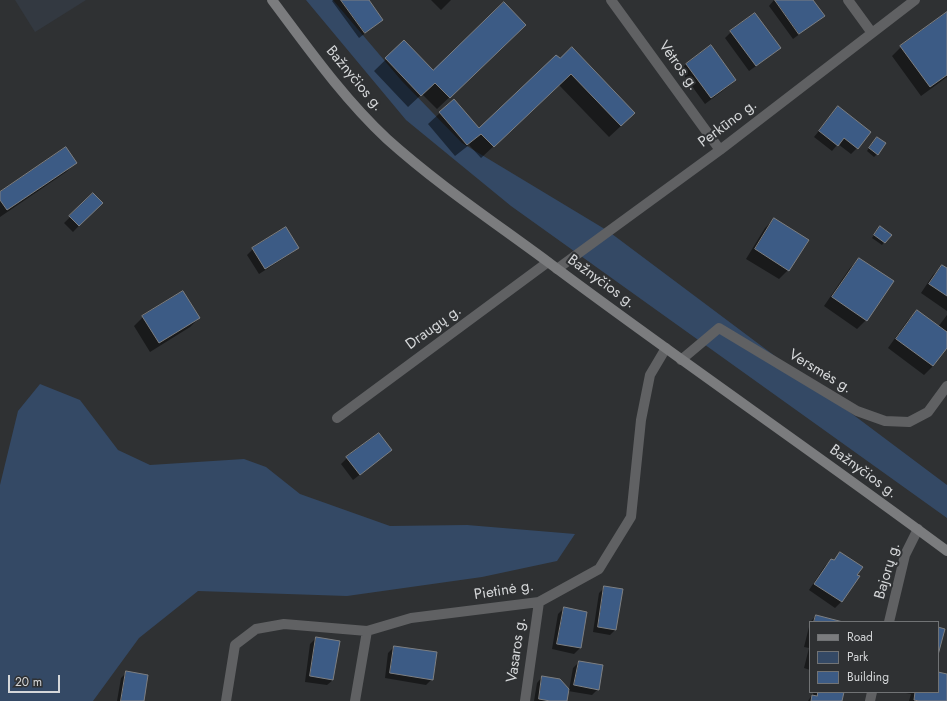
<!DOCTYPE html>
<html>
<head>
<meta charset="utf-8">
<style>
  body { margin:0 }
  #map { position:relative; width:947px; height:701px; overflow:hidden; background:#2f3133; font-family:Jost,sans-serif }
  canvas { display:block }
  .legend { position:absolute; left:809px; top:621px; width:130px; height:72px; box-sizing:border-box; background:#2f3133; border:1px solid #717375; margin:0; padding:5px 7px; list-style:none; font-size:12px; color:#d5d7d9 }
  .legend li { display:flex; align-items:center; gap:8px; height:20px }
  .legend b { width:20px; border:1px solid #717375 }
  .scale { position:absolute; left:8px; top:675px; width:52px; height:18px; box-sizing:border-box; border:2px solid #d5d7d9; border-top:0; padding-left:5px; font-size:12px; line-height:14px; white-space:nowrap; color:#d5d7d9; -webkit-text-stroke:3px #2f3133; paint-order:stroke }
</style>
</head>
<body>
<div id="map">
<canvas width="947" height="701"></canvas>
<ul class="legend">
<li><b style="height:5px;background:#7b7c7e"></b>Road</li>
<li><b style="height:11px;background:#344965"></b>Park</li>
<li><b style="height:11px;background:#3c5b85"></b>Building</li>
</ul>
<div class="scale">20 m</div>
</div>
<script>
const context = document.querySelector('canvas').getContext('2d');
context.lineJoin = 'round';
function fill(path, color) {
  context.fillStyle = color;
  context.fill(path, 'evenodd');
}
function stroke(path, color, width, dash) {
  context.strokeStyle = color;
  context.lineWidth = width;
  context.lineCap = dash ? 'butt' : 'round';
  context.setLineDash(dash || []);
  context.stroke(path);
}
function label(font, color, halo, rows, align = 'center') {
  context.font = font + ' Jost,sans-serif';
  context.lineWidth = 4;
  context.setLineDash([]);
  context.textBaseline = 'middle';
  context.strokeStyle = halo;
  context.fillStyle = color;
  for (const [text, x, y, turn = 0] of rows) {
    context.save();
    context.translate(x, y);
    context.rotate((+turn || 0) * Math.PI / 180);
    context.textAlign = isNaN(turn) ? turn : align;
    if (halo) context.strokeText(text, 0, 0);
    context.fillText(text, 0, 0);
    context.restore();
  }
}
const built = new Path2D(`
  M 15,0 L 86,0 L 35,32 Z`);
const green = new Path2D(`
  M 306,0 L 333,0 L 401,80 L 462,143 L 608,231 L 947,485 L 947,518 L 511,206 L 406,120 Z
  M 40,384 L 80,400 L 118,450 L 150,465 L 244,459 L 266,467 L 300,494 L 390,526 L 467,525 L 575,534 L 557,561 L 482,577 L 347,596 L 198,591 L 139,638 L 93,701 L 0,701 L 0,485 L 18,411 Z`);
const shadow = new Path2D(`
  M 333,0 L 367,0 L 382,20 L 359,38 L 332,1 Z
  M 431,0 L 451,0 L 441,10 Z
  M 774,0 L 812,0 L 823,16 L 817,21 L 793,39 L 769,6 Z
  M 947,14 L 947,77 L 921,96 L 892,56 L 901,47 Z
  M 731,32 L 779,48 L 773,54 L 749,71 L 725,38 Z
  M 513,37 L 437,109 L 422,94 L 408,107 L 374,71 L 404,42 L 433,72 Z
  M 711,47 L 735,80 L 729,86 L 705,104 L 680,70 L 686,64 Z
  M 556,56 L 622,125 L 609,137 L 559,85 L 481,158 L 469,145 L 455,156 L 428,124 L 440,113 L 479,130 Z
  M 838,108 L 857,148 L 851,154 L 838,144 L 832,151 L 814,137 Z
  M 874,141 L 877,154 L 874,157 L 867,151 Z
  M 75,163 L 66,172 L 0,217 L 0,193 Z
  M 93,195 L 101,203 L 73,232 L 64,223 Z
  M 774,219 L 788,270 L 779,279 L 746,259 L 765,228 Z
  M 878,230 L 890,235 L 882,245 L 872,238 Z
  M 298,248 L 292,253 L 259,274 L 247,255 L 253,249 Z
  M 859,259 L 866,320 L 857,329 L 824,306 L 850,268 Z
  M 942,266 L 947,269 L 947,311 L 921,293 L 933,275 Z
  M 917,312 L 938,327 L 947,315 L 947,346 L 933,366 L 924,375 L 888,348 L 908,320 Z
  M 143,317 L 199,318 L 190,327 L 150,352 L 134,326 Z
  M 391,450 L 353,480 L 341,464 L 347,458 Z
  M 840,553 L 858,577 L 841,602 L 835,608 L 809,590 L 825,566 L 831,560 L 833,561 Z
  M 605,587 L 616,629 L 610,635 L 593,632 L 599,593 Z
  M 564,608 L 580,648 L 574,654 L 552,649 L 558,614 Z
  M 816,616 L 839,622 L 810,622 Z
  M 810,623 L 810,670 L 804,668 L 809,648 L 804,647 Z
  M 316,638 L 333,680 L 327,685 L 305,682 L 310,644 Z
  M 394,647 L 432,679 L 426,685 L 385,678 L 388,653 Z
  M 579,662 L 598,689 L 592,695 L 568,691 L 566,701 L 534,701 L 537,683 L 542,677 L 560,680 L 569,690 L 573,668 Z
  M 127,672 L 143,701 L 117,701 L 121,678 Z
  M 938,673 L 947,675 L 947,701 L 909,701 L 911,694 L 901,692 L 938,692 Z
  M 814,692 L 843,692 L 841,701 L 808,701 Z`);
const building = new Path2D(`
  M 341,0 L 369,0 L 383,20 L 365,33 Z
  M 775,0 L 813,0 L 825,16 L 799,34 Z
  M 504,2 L 526,25 L 450,98 L 435,83 L 421,96 L 385,58 L 404,40 L 433,70 Z
  M 947,12 L 947,75 L 930,87 L 900,46 Z
  M 755,13 L 781,48 L 756,66 L 730,31 Z
  M 711,45 L 736,80 L 711,98 L 686,64 Z
  M 572,47 L 635,113 L 621,126 L 571,74 L 494,147 L 481,134 L 467,145 L 439,112 L 454,99 L 479,128 L 556,55 L 560,58 Z
  M 838,106 L 871,132 L 858,149 L 844,138 L 838,146 L 819,131 Z
  M 877,137 L 886,143 L 878,155 L 869,148 Z
  M 66,147 L 77,163 L 7,210 L 0,200 L 0,192 Z
  M 93,193 L 103,203 L 79,226 L 69,216 Z
  M 774,218 L 809,240 L 789,271 L 755,249 Z
  M 880,226 L 892,235 L 885,243 L 874,235 Z
  M 286,227 L 299,248 L 265,269 L 252,248 Z
  M 859,258 L 894,281 L 867,321 L 832,297 Z
  M 942,265 L 947,268 L 947,296 L 929,284 Z
  M 183,291 L 200,318 L 159,343 L 142,316 Z
  M 917,310 L 947,332 L 947,348 L 933,366 L 896,339 Z
  M 379,433 L 392,450 L 360,475 L 346,457 Z
  M 840,552 L 863,567 L 857,575 L 860,576 L 842,602 L 814,584 L 831,559 L 834,560 Z
  M 604,586 L 623,589 L 616,630 L 598,627 Z
  M 564,607 L 587,612 L 581,648 L 557,644 Z
  M 816,615 L 843,622 L 814,622 Z
  M 938,627 L 945,629 L 938,655 Z
  M 316,637 L 340,641 L 333,680 L 310,676 Z
  M 394,646 L 437,652 L 433,680 L 390,673 Z
  M 579,661 L 603,665 L 599,690 L 574,685 Z
  M 126,671 L 148,675 L 144,701 L 121,701 Z
  M 938,672 L 947,674 L 947,701 L 919,701 L 914,700 L 915,692 L 938,692 Z
  M 542,676 L 560,679 L 569,689 L 567,701 L 550,701 L 539,699 Z
  M 818,692 L 844,692 L 842,701 L 811,701 L 812,695 L 817,696 Z`);
const street = new Path2D(`
  M 611,0 L 720,150
  M 848,0 L 872,33
  M 557,269 L 720,150 L 915,0
  M 681,360 L 719,328 L 857,411 L 885,421 L 909,422 L 928,412 L 947,386
  M 337,418 L 548,262
  M 889,622 L 905,555 L 918,529
  M 226,701 L 235,645 L 256,629 L 284,624 L 367,631 L 411,618 L 539,602 L 599,569 L 631,517 L 641,420 L 650,375 L 666,348
  M 355,701 L 367,631
  M 525,701 L 539,602
  M 870,701 L 872,692`);
const secondary = new Path2D(`
  M 272,0 C 308,48 343,98 387,139 C 437,184 494,222 548,262 C 679,360 815,453 947,551`);
const streetNames = [
  ["Vėtros g.",678,66,54],
  ["Bažnyčios g.",354,79,50],
  ["Perkūno g.",728,124,-37],
  ["Bažnyčios g.",601,282,36],
  ["Draugų g.",434,328,-36],
  ["Versmės g.",820,372,31],
  ["Bažnyčios g.",863,472,36],
  ["Bajorų g.",888,571,-74],
  ["Pietinė g.",504,591,-9],
  ["Vasaros g.",517,650,-82]
];
fill(built, '#333941');
fill(green, '#344965');
fill(shadow, '#0007');
fill(building, '#3c5b85');
stroke(building, '#7d7f82', 1);
stroke(street, '#606163', 10);
stroke(secondary, '#7b7c7e', 10);
label('15px', '#d5d7d9', '#2f3133', streetNames);
</script>
</body>
</html>
